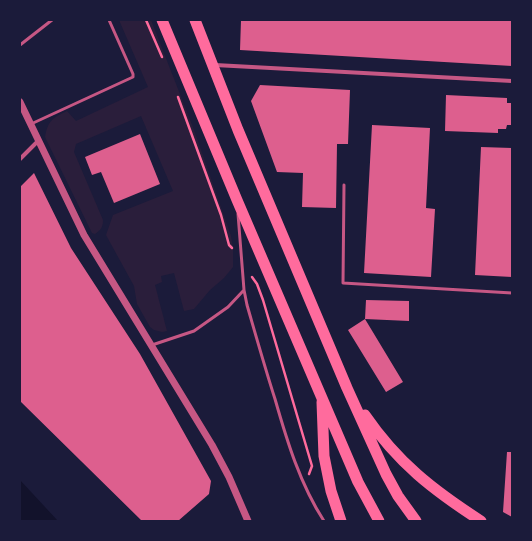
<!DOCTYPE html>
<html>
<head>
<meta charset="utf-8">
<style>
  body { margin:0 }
  #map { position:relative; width:532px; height:541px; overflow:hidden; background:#1b1b3a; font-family:Arial,sans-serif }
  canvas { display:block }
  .frame { position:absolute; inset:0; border:21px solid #1b1b3a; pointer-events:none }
</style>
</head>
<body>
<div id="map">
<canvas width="532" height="541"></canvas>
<div class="frame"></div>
</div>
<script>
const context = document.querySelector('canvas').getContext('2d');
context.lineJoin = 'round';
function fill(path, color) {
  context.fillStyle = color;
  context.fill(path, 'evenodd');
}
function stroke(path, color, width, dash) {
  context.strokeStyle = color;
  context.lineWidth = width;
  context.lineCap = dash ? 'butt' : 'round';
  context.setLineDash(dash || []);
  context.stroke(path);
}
const green = new Path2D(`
  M 119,20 L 151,20 L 194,130 L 231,236 L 233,248 L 233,267 L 224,278 L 210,290 L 194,309 L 184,311 L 174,273 L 161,276 L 162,282 L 155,285 L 167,331 L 162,332 L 154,330 L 150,327 L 137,304 L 134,286 L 106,235 L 113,215 L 173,191 L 141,116 L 76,144 L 74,152 L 103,220 C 103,227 101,230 95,234 L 92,233 L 45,137 C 48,121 52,118 67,111 L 76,121 L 148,87 Z`);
const water = new Path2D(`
  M 20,480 L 58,521 L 20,521 Z`);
const building = new Path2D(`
  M 241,20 L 512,20 L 512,66 L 240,50 Z
  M 260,85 L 350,90 L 348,144 L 337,144 L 336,208 L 302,207 L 303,173 L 277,172 L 251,101 Z
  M 446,95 L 507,98 L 507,103 L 512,103 L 512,125 L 507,125 L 506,129 L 498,129 L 498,133 L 445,131 Z
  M 372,125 L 430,128 L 426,208 L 435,209 L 431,277 L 364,273 Z
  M 140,134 L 160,184 L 114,203 L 101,172 L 92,175 L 85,157 Z
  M 481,147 L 512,148 L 512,277 L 475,275 Z
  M 34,173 L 71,248 L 140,354 L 211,481 L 209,494 L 178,521 L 142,521 L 20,401 L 20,187 Z
  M 366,300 L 409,301 L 409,321 L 365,319 Z
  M 365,319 L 403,382 L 386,392 L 348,330 Z
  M 507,452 L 512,452 L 512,517 L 503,512 Z`);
const path = new Path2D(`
  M 146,20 L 162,57
  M 178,97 L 221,215 L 229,245 L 232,248
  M 252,277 L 257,284 L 263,300 L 312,466 L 309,474`);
const service = new Path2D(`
  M 20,45 L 52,20
  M 31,124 L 133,77 L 133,74 L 109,20
  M 344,185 L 343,283 L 512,293
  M 238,214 L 244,290 L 247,305 C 256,336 265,368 275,399 C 287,441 300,484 324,521
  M 152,345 L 194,331 L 228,307 L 244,290`);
const minor = new Path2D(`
  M 215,65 L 512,81
  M 20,159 L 38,141`);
const tertiary = new Path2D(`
  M 20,102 L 84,235 L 212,445 L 229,477 L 248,521`);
const trunk = new Path2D(`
  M 162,20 L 237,200 L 358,482 L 379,521
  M 195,20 L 238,130 L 347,388 L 386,474 L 398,496 L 416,521
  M 322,402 L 324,456 L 331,491 L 341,521
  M 365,415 C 398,463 433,490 481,521`);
fill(green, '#2a1e3b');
fill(water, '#12122b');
fill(building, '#dd5f8e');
stroke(path, '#ff6b9d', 2.5);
stroke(service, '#c65784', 3);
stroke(minor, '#c65784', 4);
stroke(tertiary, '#c65784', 7);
stroke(trunk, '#ff6b9d', 11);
</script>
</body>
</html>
